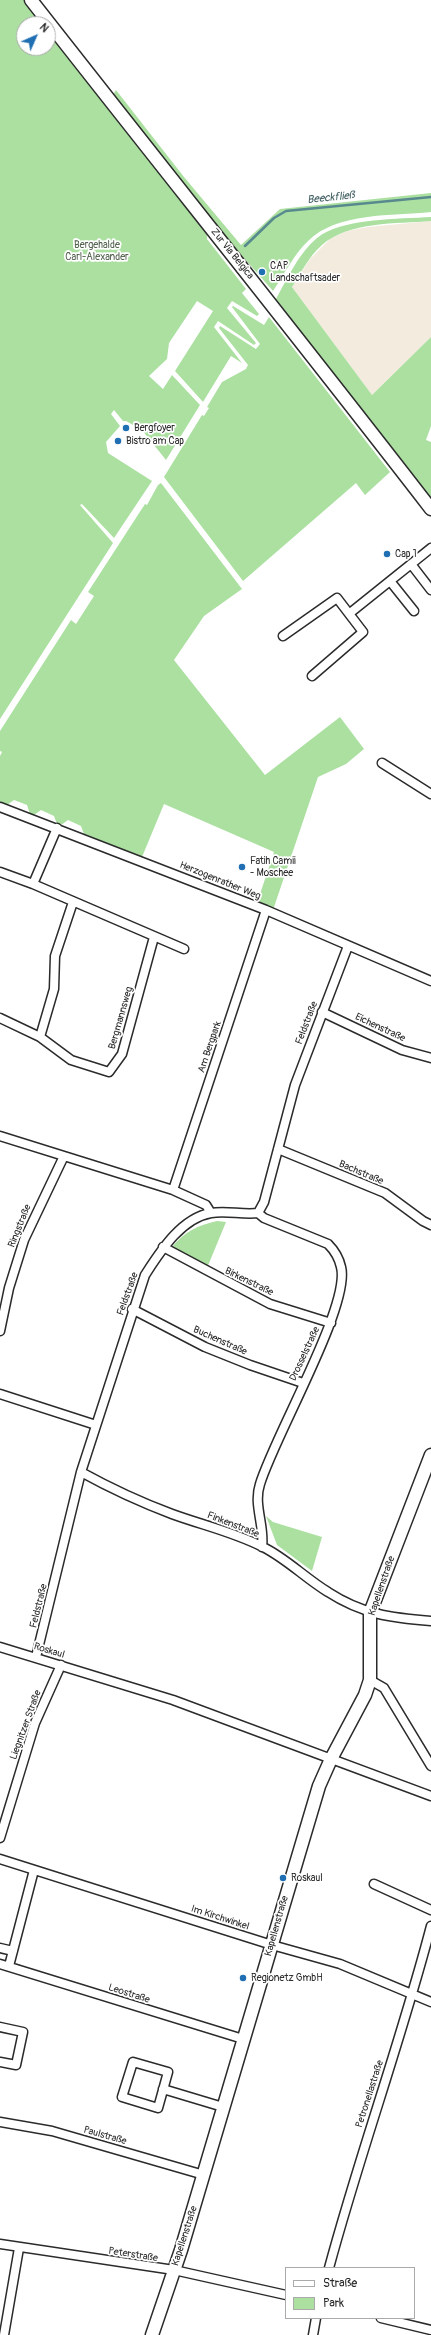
<!DOCTYPE html>
<html>
<head>
<meta charset="utf-8">
<style>
  body { margin:0 }
  #map { position:relative; width:431px; height:2335px; overflow:hidden; background:#fff; font-family:Pangolin,sans-serif }
  canvas { display:block }
  .legend { position:absolute; left:285px; top:2267px; width:130px; height:52px; box-sizing:border-box; background:#fff; border:1px solid #aaa; margin:0; padding:5px 7px; list-style:none; font-size:12px; color:#2b2b2b }
  .legend li { display:flex; align-items:center; gap:8px; height:20px }
  .legend b { width:20px; border:1px solid #aaa }
  .north { position:absolute; left:16px; top:16px; width:40px; height:40px; box-sizing:border-box; background:#fff; border:1px solid #aaa; border-radius:50%; rotate:45deg; font-size:11px; font-weight:700; line-height:16px; text-align:center; color:#2b2b2b }
  .north::after { content:''; display:block; margin:auto; width:14px; height:18px; background:#1f6fb2; clip-path:polygon(50% 0,100% 100%,50% 72%,0 100%) }
</style>
</head>
<body>
<div id="map">
<canvas width="431" height="2335"></canvas>
<ul class="legend">
<li><b style="height:5px;background:#fff"></b>Straße</li>
<li><b style="height:11px;background:#abe0a1"></b>Park</li>
</ul>
<div class="north">N</div>
</div>
<script>
const context = document.querySelector('canvas').getContext('2d');
context.lineJoin = 'round';
function fill(path, color) {
  context.fillStyle = color;
  context.fill(path, 'evenodd');
}
function stroke(path, color, width, dash) {
  context.strokeStyle = color;
  context.lineWidth = width;
  context.lineCap = dash ? 'butt' : 'round';
  context.setLineDash(dash || []);
  context.stroke(path);
}
function label(font, color, halo, rows, align = 'center') {
  context.font = font + ' Pangolin,sans-serif';
  context.lineWidth = 3.5;
  context.setLineDash([]);
  context.textBaseline = 'middle';
  context.strokeStyle = halo;
  context.fillStyle = color;
  for (const [text, x, y, turn = 0] of rows) {
    context.save();
    context.translate(x, y);
    context.rotate((+turn || 0) * Math.PI / 180);
    context.textAlign = isNaN(turn) ? turn : align;
    if (halo) context.strokeText(text, 0, 0);
    context.fillText(text, 0, 0);
    context.restore();
  }
}
const built = new Path2D(`
  M 431,221 L 431,337 L 372,395 L 292,287 L 310,259 L 331,238 L 347,231 L 368,227 Z`);
const green = new Path2D(`
  M 0,0 L 25,0 L 44,24 L 24,24 L 24,48 L 48,48 L 48,29 L 207,232 L 207,239 L 246,289 L 242,293 L 259,314 L 257,316 L 232,301 L 227,308 L 256,343 L 254,345 L 218,321 L 214,327 L 242,363 L 231,356 L 203,402 L 175,371 L 213,311 L 197,301 L 169,343 L 167,359 L 149,376 L 163,389 L 172,375 L 200,405 L 166,460 L 142,430 L 126,421 L 123,421 L 114,410 L 111,414 L 120,426 L 106,442 L 108,453 L 152,481 L 114,538 L 82,504 L 80,505 L 113,543 L 0,719 Z
  M 116,90 L 184,177 L 241,245 L 280,209 L 431,193 L 431,212 C 393,216 337,212 308,241 C 294,254 284,275 273,291 L 221,232 L 112,96 Z
  M 431,217 L 431,221 C 397,224 349,221 322,245 C 309,256 301,273 292,287 L 372,395 L 431,337 L 431,426 L 426,440 L 431,442 L 431,499 L 410,474 L 276,299 C 287,279 299,253 317,238 C 341,218 400,219 431,217 Z
  M 233,306 L 264,325 L 269,317 L 390,472 L 365,495 L 356,483 L 243,581 L 164,477 L 202,415 L 204,416 L 209,408 L 207,407 L 222,382 L 246,369 L 248,365 L 219,328 L 220,326 L 256,349 L 260,344 L 232,307 Z
  M 161,483 L 242,589 L 204,616 L 174,660 L 265,775 L 340,717 L 364,749 L 346,764 L 318,777 L 273,910 L 257,903 L 274,852 L 164,804 L 142,857 L 84,834 L 81,826 L 68,820 L 61,825 L 57,824 L 54,816 L 41,810 L 34,815 L 30,814 L 27,805 L 14,800 L 7,805 L 0,804 L 0,756 L 2,752 L 0,751 L 0,731 L 71,620 L 76,624 L 94,596 L 88,592 L 145,504 L 147,505 L 158,485 Z
  M 217,1221 L 226,1222 L 207,1268 L 175,1251 L 172,1247 C 184,1232 198,1225 217,1221 Z
  M 266,1516 L 273,1522 L 322,1537 L 312,1571 L 277,1545 Z`);
const stream = new Path2D(`
  M 245,246 L 274,218 L 286,211 L 431,197`);
const street = new Path2D(`
  M 411,564 L 431,590
  M 390,581 L 414,611
  M 350,613 L 431,548
  M 283,636 L 337,598 L 363,632 L 312,676
  M 382,763 L 431,794
  M 0,807 L 266,910 L 431,981
  M 0,872 L 33,884 L 184,949
  M 33,884 L 57,828
  M 322,1012 L 402,1050 L 431,1058
  M 0,1018 L 40,1037 L 71,1060 L 109,1072 L 122,1054 L 154,937
  M 40,1037 L 54,989 L 55,956 L 73,902
  M 0,1136 L 64,1156 L 24,1240 L 9,1288 L 0,1331
  M 278,1149 L 385,1193 L 423,1221 L 431,1225
  M 64,1156 L 173,1190 L 206,1205 L 211,1213
  M 173,1190 L 266,910
  M 258,1213 L 264,1218 L 328,1244 C 334,1250 339,1258 341,1267 C 351,1305 274,1437 260,1484 C 253,1505 265,1526 262,1547
  M 258,1213 L 264,1202 L 295,1085 L 348,946
  M 163,1247 L 270,1304 L 331,1323
  M 132,1309 L 205,1347 L 250,1365 L 303,1383
  M 0,1394 L 96,1425
  M 81,1472 C 110,1488 140,1502 172,1514 C 202,1525 234,1532 263,1547 C 287,1559 305,1578 328,1592 C 362,1614 391,1618 431,1621
  M 0,1647 L 173,1700 L 431,1796
  M 36,1657 L 81,1472 L 145,1275 C 160,1252 181,1218 211,1213 C 226,1210 242,1215 258,1213
  M 370,1680 L 384,1688 L 431,1766
  M 0,1838 L 35,1723 L 61,1665
  M 0,1859 L 272,1945 L 340,1964 L 431,2002
  M 374,1884 L 431,1910
  M 0,1948 L 13,1951
  M 0,1964 L 243,2039
  M 9,1966 L 34,1870
  M 0,2027 L 23,2032 L 16,2065 L 0,2062
  M 133,2062 L 168,2072 L 158,2108 L 122,2097 Z
  M 163,2089 L 223,2107
  M 0,2122 L 52,2131 L 204,2175
  M 0,2244 L 174,2270 L 286,2295
  M 329,2268 C 360,2153 401,2041 431,1926
  M 381,2318 L 431,2330
  M 4,2335 L 19,2248
  M 313,2335 L 316,2318`);
const secondary = new Path2D(`
  M 31,0 C 164,170 299,338 431,509
  M 152,2335 L 181,2250 L 319,1786 L 331,1759 L 365,1695 L 370,1680 L 370,1613 L 431,1455`);
const markers = [
  [262,272,4,"#1f6fb2"],
  [126,428,4,"#1f6fb2"],
  [118,441,4,"#1f6fb2"],
  [387,554,4,"#1f6fb2"],
  [242,867,4,"#1f6fb2"],
  [283,1878,4,"#1f6fb2"],
  [243,1978,4,"#1f6fb2"]
];
const parkNames = [
  ["Bergehalde",97,245],
  ["Carl-Alexander",97,257]
];
const streetNames = [
  ["Zur Via Belgica",232,254,51],
  ["Herzogenrather Weg",220,881,22],
  ["Bergmannsweg",121,1018,-74],
  ["Feldstraße",307,1023,-69],
  ["Eichenstraße",380,1028,25],
  ["Am Bergpark",210,1047,-71],
  ["Bachstraße",361,1173,23],
  ["Ringstraße",20,1226,-68],
  ["Birkenstraße",249,1282,26],
  ["Feldstraße",128,1294,-70],
  ["Buchenstraße",220,1341,24],
  ["Drosselstraße",305,1354,-65],
  ["Finkenstraße",233,1525,21],
  ["Kapellenstraße",382,1586,-71],
  ["Feldstraße",39,1606,-76],
  ["Roskaul",49,1651,17],
  ["Liegnitzer Straße",26,1725,-70],
  ["Im Kirchwinkel",220,1918,18],
  ["Kapellenstraße",277,1926,-74],
  ["Leostraße",129,1994,18],
  ["Petronellastraße",370,2094,-72],
  ["Paulstraße",105,2136,16],
  ["Kapellenstraße",185,2236,-72],
  ["Peterstraße",133,2255,9]
];
const poiNames = [
  ["CAP",270,266],
  ["Landschaftsader",270,278],
  ["Bergfoyer",134,428],
  ["Bistro am Cap",126,441],
  ["Cap 1",395,554],
  ["Fatih Camii",250,861],
  ["- Moschee",250,873],
  ["Roskaul",291,1878],
  ["Regionetz GmbH",251,1978]
];
const waterNames = [
  ["Beeckfließ",331,198,-6]
];
fill(built, '#f3ebdd');
fill(green, '#abe0a1');
stroke(stream, '#58898e', 2.5);
stroke(street, '#2b2b2b', 11);
stroke(secondary, '#2b2b2b', 15);
stroke(street, '#fff', 8);
stroke(secondary, '#fff', 12);
for (const [x, y, r, color] of markers) {
  const dot = new Path2D();
  dot.arc(x, y, r, 0, 2 * Math.PI);
  context.fillStyle = color;
  context.fill(dot);
  stroke(dot, '#fff', 1.5);
}
label('10px', '#51614e', '#fff', parkNames);
label('10px', '#2b2b2b', '#fff', streetNames);
label('10px', '#2b2b2b', '#fff', poiNames, 'left');
label('italic 11px', '#456265', '#fff', waterNames);
</script>
</body>
</html>
